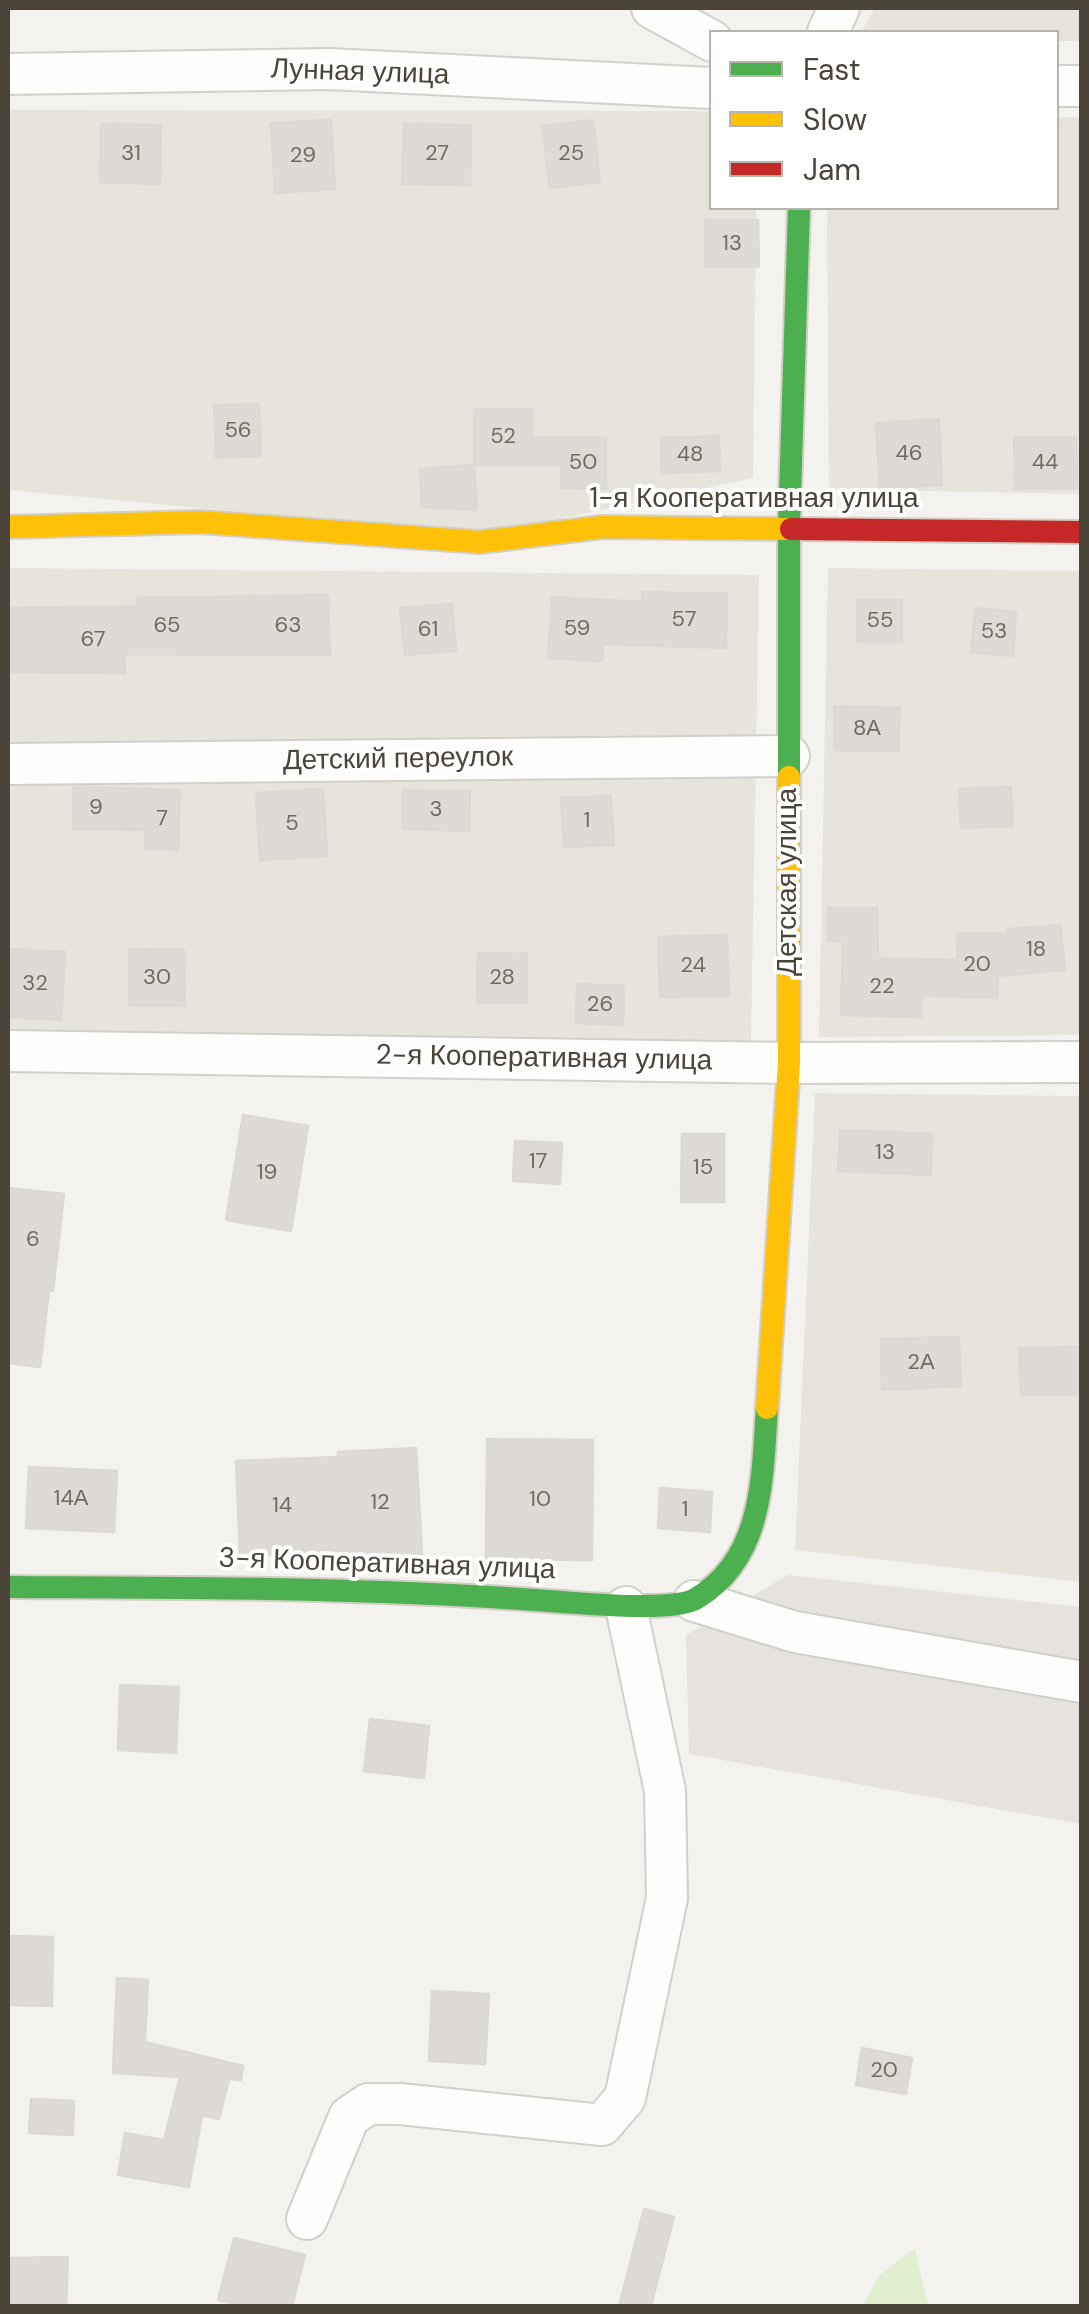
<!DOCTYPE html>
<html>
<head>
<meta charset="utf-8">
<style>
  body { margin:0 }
  #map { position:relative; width:1089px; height:2314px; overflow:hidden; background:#f4f2ee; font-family:"DM Sans",sans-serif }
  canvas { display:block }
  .frame { position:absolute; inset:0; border:10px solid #4b4439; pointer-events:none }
  .legend { position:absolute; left:709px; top:30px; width:350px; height:180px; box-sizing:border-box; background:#fff; border:2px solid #b7b4b0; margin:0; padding:12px 18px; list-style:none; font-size:30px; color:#4b4439 }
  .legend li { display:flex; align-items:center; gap:20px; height:50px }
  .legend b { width:50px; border:2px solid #b7b4b0 }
</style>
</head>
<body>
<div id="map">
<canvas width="1089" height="2314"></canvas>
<div class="frame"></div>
<ul class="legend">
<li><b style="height:12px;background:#4caf50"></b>Fast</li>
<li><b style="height:12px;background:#ffc107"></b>Slow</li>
<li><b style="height:12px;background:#c62828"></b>Jam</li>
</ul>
</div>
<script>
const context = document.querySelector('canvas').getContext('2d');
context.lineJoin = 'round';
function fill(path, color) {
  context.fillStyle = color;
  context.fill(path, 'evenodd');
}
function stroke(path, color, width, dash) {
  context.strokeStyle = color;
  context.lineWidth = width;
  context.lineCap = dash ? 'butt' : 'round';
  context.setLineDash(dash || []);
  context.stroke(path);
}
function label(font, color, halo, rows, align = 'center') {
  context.font = font + ' "DM Sans",sans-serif';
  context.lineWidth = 8;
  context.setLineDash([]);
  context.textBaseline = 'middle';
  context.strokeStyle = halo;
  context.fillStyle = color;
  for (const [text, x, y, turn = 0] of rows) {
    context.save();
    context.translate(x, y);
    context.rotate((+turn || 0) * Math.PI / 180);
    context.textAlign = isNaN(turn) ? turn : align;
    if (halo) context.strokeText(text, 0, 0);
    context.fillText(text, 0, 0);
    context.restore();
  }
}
const residential = new Path2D(`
  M 875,8 L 1081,8 L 1081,41 L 1057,41 L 1056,32 L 861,32 Z
  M 8,110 L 711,111 L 712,208 L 756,208 L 753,478 L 502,531 L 412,528 L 8,490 Z
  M 1057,117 L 1081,117 L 1081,494 L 829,489 L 827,208 L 1056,208 Z
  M 8,568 L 759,575 L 751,1040 L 8,1039 Z
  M 828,568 L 1081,571 L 1081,1035 L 819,1037 Z
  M 815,1093 L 1081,1096 L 1081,1582 L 795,1550 Z`);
const industrial = new Path2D(`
  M 788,1575 L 1081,1607 L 1081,1824 L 689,1754 L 686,1635 Z`);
const green = new Path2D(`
  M 915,2248 L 928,2306 L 863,2306 L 879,2275 Z`);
const building = new Path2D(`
  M 331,120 L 335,189 L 275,193 L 271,123 Z
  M 593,120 L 600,182 L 550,188 L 542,126 Z
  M 101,124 L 161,125 L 160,184 L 100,182 Z
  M 404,124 L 471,125 L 470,185 L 402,184 Z
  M 705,220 L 758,220 L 759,267 L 705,267 Z
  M 259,404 L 261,456 L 216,458 L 214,405 Z
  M 532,409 L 532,437 L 606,438 L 606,489 L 561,488 L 561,465 L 474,465 L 474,410 Z
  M 939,419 L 942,485 L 880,488 L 876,423 Z
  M 719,436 L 720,471 L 662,473 L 661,438 Z
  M 1076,437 L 1077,488 L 1015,489 L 1014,438 Z
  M 474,465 L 477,510 L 422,507 L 420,469 Z
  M 642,592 L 727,594 L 726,648 L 603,644 L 602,661 L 548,658 L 552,597 L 642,602 Z
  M 328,595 L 330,655 L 124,654 L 125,673 L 8,672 L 8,608 L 137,606 L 137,598 Z
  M 857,600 L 902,600 L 902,642 L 857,642 Z
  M 452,604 L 456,651 L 405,655 L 400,608 Z
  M 975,608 L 1016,612 L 1013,656 L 971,652 Z
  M 834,706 L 900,708 L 898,751 L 835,750 Z
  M 73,787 L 180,790 L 178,850 L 145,849 L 145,830 L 73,829 Z
  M 1011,787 L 1013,826 L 961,828 L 959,789 Z
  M 323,789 L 327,856 L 260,860 L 256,793 Z
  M 403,790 L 470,791 L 469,831 L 403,829 Z
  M 611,796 L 614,845 L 564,847 L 561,798 Z
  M 828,908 L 877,908 L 878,958 L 957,960 L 958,933 L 1007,934 L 1007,929 L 1060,925 L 1065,970 L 998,976 L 997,998 L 922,995 L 921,1017 L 841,1015 L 843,941 L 828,941 Z
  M 727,935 L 729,996 L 660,997 L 658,937 Z
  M 8,949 L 65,952 L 61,1020 L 8,1017 Z
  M 129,949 L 184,950 L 185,1006 L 129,1006 Z
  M 478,953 L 527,954 L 527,1003 L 477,1003 Z
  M 577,984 L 624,986 L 623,1025 L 576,1023 Z
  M 243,1115 L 308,1126 L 291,1231 L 226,1220 Z
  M 840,1130 L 932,1134 L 931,1175 L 838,1171 Z
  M 682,1134 L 724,1134 L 724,1202 L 681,1202 Z
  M 515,1141 L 562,1143 L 560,1184 L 513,1181 Z
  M 8,1188 L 64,1194 L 53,1291 L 49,1290 L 40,1367 L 8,1363 Z
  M 959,1337 L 961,1386 L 882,1390 L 881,1339 Z
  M 1082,1347 L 1082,1394 L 1021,1395 L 1019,1348 Z
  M 487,1439 L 593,1440 L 592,1560 L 486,1559 Z
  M 416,1448 L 422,1554 L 344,1558 L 344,1551 L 240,1556 L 236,1461 L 338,1457 L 338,1452 Z
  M 29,1467 L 117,1471 L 114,1532 L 26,1528 Z
  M 660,1488 L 712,1492 L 710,1532 L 658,1528 Z
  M 120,1685 L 179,1687 L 176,1753 L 118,1750 Z
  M 370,1719 L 429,1726 L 424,1778 L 364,1771 Z
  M 8,1936 L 53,1937 L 52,2006 L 8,2005 Z
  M 117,1978 L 148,1980 L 145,2042 L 243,2066 L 241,2080 L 229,2079 L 219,2119 L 202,2115 L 189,2187 L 118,2175 L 125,2133 L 164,2140 L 180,2077 L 113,2073 Z
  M 432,1991 L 489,1994 L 485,2064 L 429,2061 Z
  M 862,2048 L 912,2058 L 906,2094 L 856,2085 Z
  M 31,2099 L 74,2101 L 73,2135 L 29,2133 Z
  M 644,2209 L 674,2217 L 651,2306 L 619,2306 Z
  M 234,2238 L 305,2255 L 292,2306 L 243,2306 L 218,2300 Z
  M 68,2257 L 66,2306 L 10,2306 L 10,2258 Z`);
const street = new Path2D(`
  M 652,8 L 712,41
  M 828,32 L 839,8
  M 8,74 L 329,69 L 712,88
  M 1056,86 L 1082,86
  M 8,764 L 789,756
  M 8,1051 L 789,1063 L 1082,1062
  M 694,1601 L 795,1632 L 1082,1682
  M 307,2219 L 349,2117 L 368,2104 L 400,2104 L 602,2125 L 625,2098 L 667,1898 L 665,1791 L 626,1607`);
const fast = new Path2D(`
  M 789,777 L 789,527 L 799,208
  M 8,1587 C 193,1588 378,1587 562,1602 C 590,1604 676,1612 697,1598 C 764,1557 762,1478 767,1408`);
const slow = new Path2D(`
  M 8,527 L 200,522 L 480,542 L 602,527 L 791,529
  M 767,1408 L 789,1063 L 789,777`);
const jam = new Path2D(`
  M 791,529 L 1082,532`);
const numberNames = [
  ["31",131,154],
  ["27",437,154],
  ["25",571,154],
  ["29",303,156],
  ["13",732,244],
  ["56",238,431],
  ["52",503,437],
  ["46",909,454],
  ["48",690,455],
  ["50",583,463],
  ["44",1045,463],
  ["57",684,620],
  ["55",880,621],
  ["65",167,626],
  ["63",288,626],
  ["59",577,629],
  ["61",428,630],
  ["53",994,632],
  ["67",93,640],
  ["8А",867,729],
  ["9",96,808],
  ["3",436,810],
  ["7",162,819],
  ["1",587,821],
  ["5",292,824],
  ["18",1036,950],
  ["20",977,965],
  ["24",693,966],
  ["30",157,978],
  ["28",502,978],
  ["32",35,984],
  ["22",882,987],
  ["26",600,1005],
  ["13",885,1153],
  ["17",538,1162],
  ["15",703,1168],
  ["19",267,1173],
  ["6",33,1240],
  ["2А",921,1363],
  ["14А",71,1499],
  ["10",540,1500],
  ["12",380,1503],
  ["14",282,1506],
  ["1",685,1510],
  ["20",884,2071]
];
const streetNames = [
  ["Лунная улица",360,73,2],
  ["1-я Кооперативная улица",754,500],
  ["Детский переулок",398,760,-1],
  ["Детская улица",789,882,-90],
  ["2-я Кооперативная улица",544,1059,1],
  ["3-я Кооперативная улица",387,1565,2]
];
fill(residential, '#e7e4dc');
fill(industrial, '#e6e2de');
fill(green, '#e1eecf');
fill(building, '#dedbd6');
stroke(building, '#dcd9d4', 2.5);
stroke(street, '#d2d0cb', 44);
stroke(fast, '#d3cfc5', 26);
stroke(slow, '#d3cfc5', 26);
stroke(jam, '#d3cfc5', 26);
stroke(street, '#fdfdfc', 40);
stroke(fast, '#4caf50', 22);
stroke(slow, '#ffc107', 22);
stroke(jam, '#c62828', 22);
label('22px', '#706a61', null, numberNames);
label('28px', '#4b4439', '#fff', streetNames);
</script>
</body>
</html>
